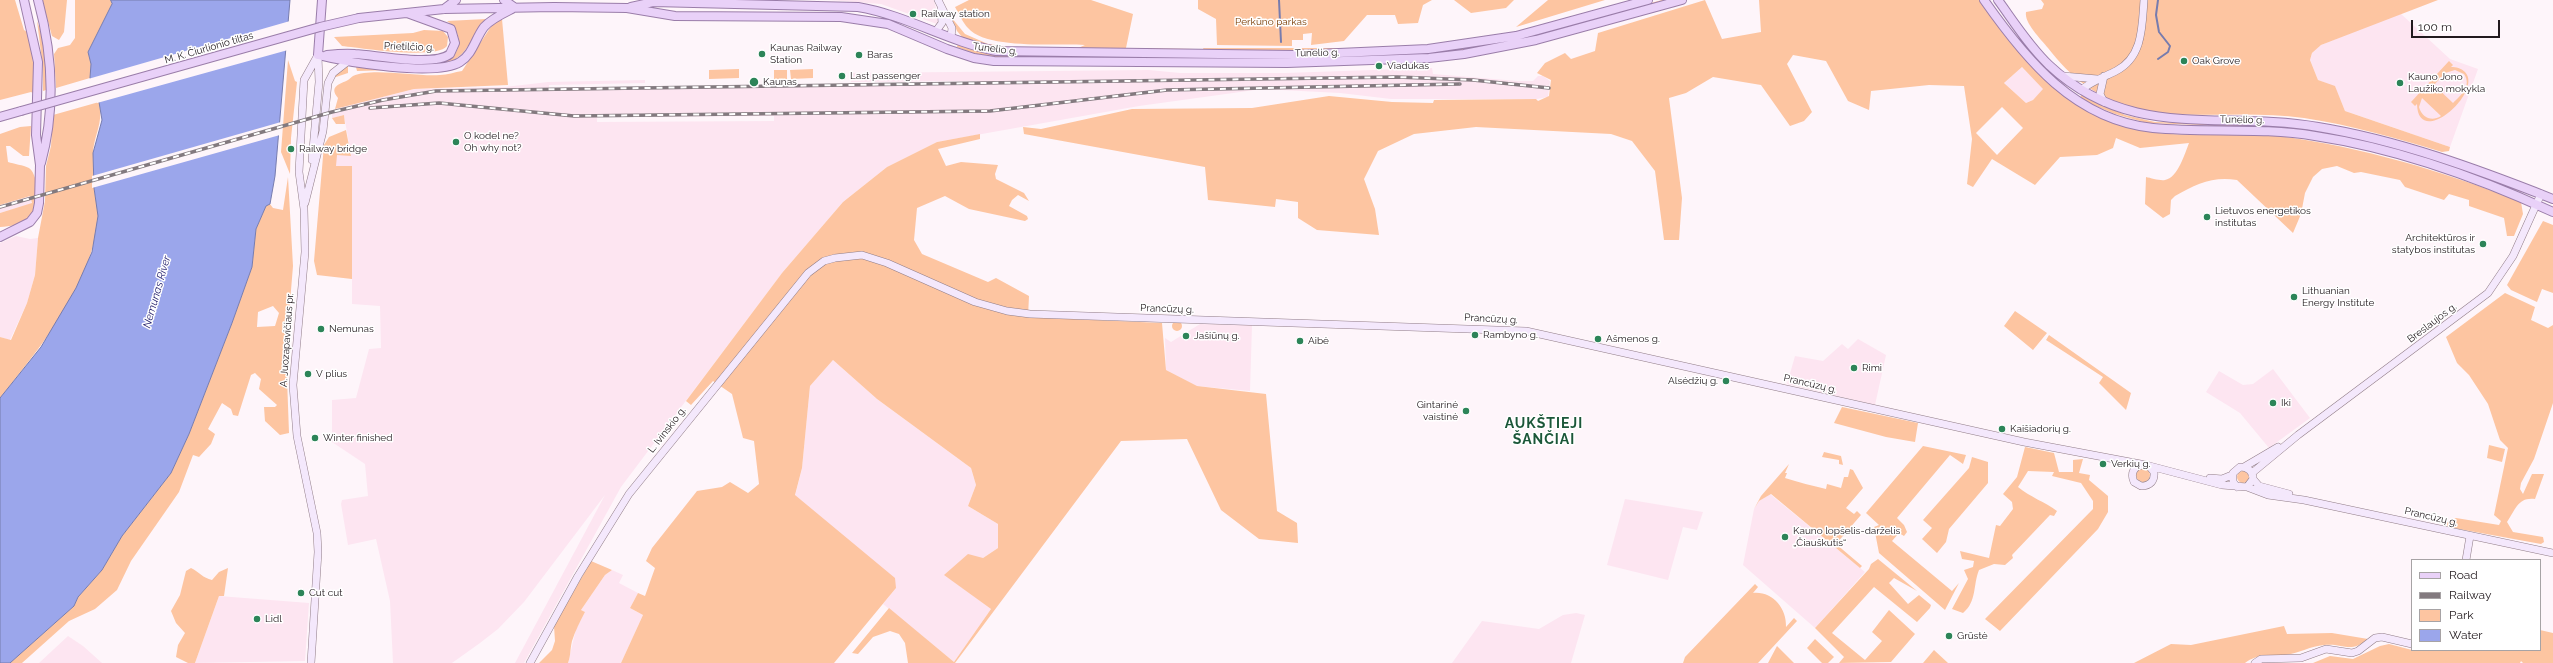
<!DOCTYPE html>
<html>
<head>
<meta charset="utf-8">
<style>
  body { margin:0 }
  #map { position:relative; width:2553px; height:663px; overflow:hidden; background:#fef5fa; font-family:Raleway,sans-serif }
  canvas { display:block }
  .legend { position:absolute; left:2411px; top:559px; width:130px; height:92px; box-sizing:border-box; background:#fff; border:1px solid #a7a3a5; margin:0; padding:5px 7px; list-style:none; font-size:12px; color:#221a1e }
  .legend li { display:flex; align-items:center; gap:8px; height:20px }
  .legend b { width:20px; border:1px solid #a7a3a5 }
  .scale { position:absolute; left:2411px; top:20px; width:89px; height:18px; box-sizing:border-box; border:2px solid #221a1e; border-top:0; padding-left:5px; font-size:12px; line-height:14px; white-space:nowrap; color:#221a1e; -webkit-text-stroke:3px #fff; paint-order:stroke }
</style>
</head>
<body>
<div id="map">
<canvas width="2553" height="663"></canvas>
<ul class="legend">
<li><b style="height:5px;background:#e9d1f8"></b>Road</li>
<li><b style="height:5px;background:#837a7f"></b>Railway</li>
<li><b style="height:11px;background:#fdc5a1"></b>Park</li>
<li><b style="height:11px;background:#9ba6eb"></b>Water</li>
</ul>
<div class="scale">100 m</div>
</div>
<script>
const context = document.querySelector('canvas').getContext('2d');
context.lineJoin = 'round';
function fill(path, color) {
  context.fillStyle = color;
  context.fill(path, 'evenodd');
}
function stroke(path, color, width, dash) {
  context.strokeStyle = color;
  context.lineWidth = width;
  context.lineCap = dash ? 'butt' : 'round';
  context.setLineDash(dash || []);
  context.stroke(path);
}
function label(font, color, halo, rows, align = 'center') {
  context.font = font + ' Raleway,sans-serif';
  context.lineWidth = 3;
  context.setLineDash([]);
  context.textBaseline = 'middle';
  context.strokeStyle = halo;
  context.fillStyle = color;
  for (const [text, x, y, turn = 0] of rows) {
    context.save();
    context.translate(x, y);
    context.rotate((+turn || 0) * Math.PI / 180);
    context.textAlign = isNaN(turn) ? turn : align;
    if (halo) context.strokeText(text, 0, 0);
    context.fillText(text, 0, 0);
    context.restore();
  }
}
const built = new Path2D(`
  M 829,0 L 934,0 L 939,21 L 937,24 L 881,4 Z
  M 2400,13 L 2450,59 L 2478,69 L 2450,147 L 2345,111 L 2335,87 L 2318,80 L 2310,60 L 2312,53 L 2321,45 Z
  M 2022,67 L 2044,89 L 2033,100 L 2026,103 L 2004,83 Z
  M 1432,68 L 1433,74 L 1518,81 L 1533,81 L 1538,76 L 1543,76 L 1550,81 L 1548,97 L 1537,99 L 1391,99 L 1340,93 L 1262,89 L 1139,106 L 937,142 L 887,167 L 843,202 L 782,273 L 621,487 L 524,663 L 515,663 L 605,495 L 524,602 L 498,629 L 480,643 L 452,663 L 393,663 L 390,601 L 376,539 L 348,545 L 341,504 L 342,500 L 368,496 L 365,464 L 332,442 L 332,400 L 356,398 L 369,349 L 381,348 L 380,306 L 352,304 L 352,166 L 336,166 L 336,155 L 351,155 L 344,115 L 332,118 L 332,112 L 335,109 L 414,89 L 505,87 L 548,82 L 645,80 L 645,83 L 549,85 L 549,88 L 977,83 L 977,81 L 851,82 L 852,73 L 1149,70 L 1180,73 L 1285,73 ZM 774,116 L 774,121 L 597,122 L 597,117 Z
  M 30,196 L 32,204 L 0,213 L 0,205 Z
  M 16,236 L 30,239 L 38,238 L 35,275 L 27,303 L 10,340 L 0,337 L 0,243 Z
  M 1200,324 L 1252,325 L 1250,391 L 1196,386 L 1166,370 L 1165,338 L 1171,342 Z
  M 1858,339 L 1886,355 L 1875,405 L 1787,384 L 1795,356 L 1823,361 L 1842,344 L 1848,349 Z
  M 833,360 L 877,399 L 971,468 L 976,485 L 968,506 L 998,524 L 998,548 L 983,558 L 945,575 L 991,609 L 954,662 L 883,604 L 896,588 L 795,496 L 802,468 L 810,386 Z
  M 2273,369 L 2310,418 L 2269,448 L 2240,413 L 2206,392 L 2219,371 L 2243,385 L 2253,384 Z
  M 1770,494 L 1865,572 L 1815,628 L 1743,565 L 1754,509 L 1759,501 Z
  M 1625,499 L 1703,512 L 1697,530 L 1683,527 L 1668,580 L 1607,565 Z
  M 612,570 L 623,575 L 619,583 L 638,593 L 630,608 L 643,615 L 621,663 L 568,663 L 576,629 L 585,612 L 581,610 L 605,575 Z
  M 219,596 L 309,603 L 305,661 L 195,663 Z
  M 1576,613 L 1585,615 L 1571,663 L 1452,663 L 1482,621 L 1539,629 L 1563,615 Z
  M 68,636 L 83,646 L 102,663 L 39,663 Z`);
const green = new Path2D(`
  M 0,0 L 15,0 L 24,30 L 27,32 L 32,47 L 35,94 L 31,92 L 0,100 Z
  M 42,0 L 67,0 L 64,32 L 59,40 L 52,36 Z
  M 75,0 L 111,0 L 112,4 L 88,52 L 91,64 L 90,78 L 56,88 L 54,54 L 58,48 L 70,45 L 75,38 Z
  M 969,0 L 1091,0 L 1133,14 L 1126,48 L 1196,49 L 1195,50 L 999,48 L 963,38 L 957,31 L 951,17 L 965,34 L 988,44 L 1017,48 L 1076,49 L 1085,45 C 1057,43 987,50 968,28 C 963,23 959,14 955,7 Z
  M 1198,0 L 1432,0 L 1423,5 L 1418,23 L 1398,24 L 1395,15 L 1367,15 L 1344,41 L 1311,45 L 1312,33 L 1303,34 L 1303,40 L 1292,40 L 1292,46 L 1217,45 L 1216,19 L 1198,9 Z
  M 1454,0 L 1514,0 L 1506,8 L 1471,13 Z
  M 1548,0 L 1605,0 L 1516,27 Z
  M 1662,0 L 1669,0 C 1593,21 1516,47 1437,54 C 1294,67 1149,59 1006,59 L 976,54 L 957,47 L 958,43 L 985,53 L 1016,57 L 1279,58 L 1437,52 L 1518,39 Z
  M 1705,0 L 1722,39 L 1761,32 L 1759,0 L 1981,0 C 2030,70 2078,129 2170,134 C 2206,136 2243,132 2279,136 C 2362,147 2443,171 2521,202 L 2523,214 L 2514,236 L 2507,236 L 2504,218 L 2469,206 L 2469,200 L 2449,194 L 2444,200 L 2405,187 L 2400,180 L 2361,172 L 2354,173 L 2337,166 L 2322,169 L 2313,177 L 2305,193 L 2301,214 L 2293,233 L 2237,180 C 2213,176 2196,184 2175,196 L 2171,200 L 2170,214 L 2163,218 L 2145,204 L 2146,177 C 2151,178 2160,181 2165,180 C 2178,178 2185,153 2189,143 L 2140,148 L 2116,138 L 2113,148 L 2097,155 L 2060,157 L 2035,185 L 1992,159 L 1973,187 L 1967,184 L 1972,139 L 1964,86 L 1929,85 L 1871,91 L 1869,110 L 1848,101 L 1826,61 L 1793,55 L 1787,64 L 1812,112 L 1804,121 L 1790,126 L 1761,85 L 1713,77 L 1686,93 L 1669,98 L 1682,198 L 1679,240 L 1664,240 L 1655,171 L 1632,141 L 1611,134 L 1476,127 L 1414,134 L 1378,151 L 1364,179 L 1375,209 L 1379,235 L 1317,230 L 1298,218 L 1298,202 L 1276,199 L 1275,207 L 1208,200 L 1205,167 L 1024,134 L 1023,127 L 1041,129 L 1132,109 L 1252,108 L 1329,96 L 1392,102 L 1433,103 L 1434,100 L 1536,99 L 1538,101 L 1549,96 L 1551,80 L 1537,73 L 1545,63 L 1565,53 L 1571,59 L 1595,51 L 1598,33 ZM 2022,67 L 2043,89 L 2033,100 L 2026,103 L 2004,83 ZM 2002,107 L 2023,128 L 1997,155 L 1976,133 Z
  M 2041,0 L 2438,0 L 2321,45 L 2312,53 L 2310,60 L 2318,80 L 2335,86 L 2345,111 L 2450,147 L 2449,151 L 2442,152 C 2396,138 2351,125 2304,118 C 2204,104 2121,143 2048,48 C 2041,39 2024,23 2026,12 L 2042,9 L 2044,4 Z
  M 486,19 C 470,37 467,62 439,64 C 442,62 447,61 450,59 C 464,48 460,30 447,21 Z
  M 502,19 L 508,85 L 414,89 L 335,109 L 338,98 C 328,86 341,84 348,80 C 350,79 351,77 353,76 C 372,67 417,77 440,75 C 447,75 455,72 462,71 L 492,25 Z
  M 37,21 C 46,43 47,67 46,90 L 43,91 L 43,68 Z
  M 424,30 L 443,31 L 448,37 L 447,46 C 436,60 361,48 342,46 L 334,37 L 413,33 Z
  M 1203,48 L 1341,48 L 1344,50 L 1204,50 Z
  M 288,60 L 295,81 L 297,82 L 291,138 L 290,174 L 281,152 Z
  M 2449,61 L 2453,65 L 2451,67 C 2456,67 2461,68 2465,72 C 2484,92 2418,150 2417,104 L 2415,106 L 2411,102 ZM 2455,70 L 2464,74 C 2472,86 2461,95 2453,103 L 2434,85 L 2445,73 ZM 2422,98 L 2441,116 C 2432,122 2422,118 2419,107 Z
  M 348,66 L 348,73 L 333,78 L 341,69 Z
  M 356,67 L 396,70 L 357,71 Z
  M 739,69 L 739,78 L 709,79 L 709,70 Z
  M 813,69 L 813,78 L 791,79 L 790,70 Z
  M 774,70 L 787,70 L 787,79 L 774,79 Z
  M 2082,94 L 2125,115 L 2155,122 L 2288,126 L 2352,136 L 2411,152 L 2521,190 L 2522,192 L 2369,143 L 2313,131 L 2282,128 L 2147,123 L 2115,114 L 2079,99 Z
  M 99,102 C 104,125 93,135 93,156 C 93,166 93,176 94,186 C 94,196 99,206 98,216 C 93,285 41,346 0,398 L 0,337 L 11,340 L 27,303 L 35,275 L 38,238 L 45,201 L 46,166 L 51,146 L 53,115 Z
  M 344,115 L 345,124 L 336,124 L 332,118 Z
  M 31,126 L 29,156 L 23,156 L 10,146 L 6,146 L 8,162 C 14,164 23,165 29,168 C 40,176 39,210 29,218 C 19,226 11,226 0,227 L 0,213 L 32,203 L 30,196 L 0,205 L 0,134 L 20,127 Z
  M 346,130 L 351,156 L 337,155 L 336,166 L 352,166 L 352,279 L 317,275 L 314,261 L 324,145 L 329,137 Z
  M 980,134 L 980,139 L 938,149 L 946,166 L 961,162 L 998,165 L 995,174 L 996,179 L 1024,193 L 1029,201 L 1018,195 L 1012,200 L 1009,206 L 1027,216 L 1028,219 L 1025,221 L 969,209 L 945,196 L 917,208 L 914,240 L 922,254 L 988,282 L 996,278 L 1029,296 L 1028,317 L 1162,323 L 1166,370 L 1197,386 L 1266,394 L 1277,511 L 1297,523 L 1298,543 L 1259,539 L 1221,510 L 1187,439 L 1121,441 L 955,663 L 908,663 L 905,643 L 899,634 L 890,631 L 873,637 L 858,654 L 852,653 L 889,608 L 954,662 L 991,609 L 944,575 L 968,554 L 983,558 L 998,548 L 998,524 L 968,506 L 976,485 L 971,468 L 877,399 L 833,360 L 810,386 L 802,468 L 795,495 L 895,578 L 896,588 L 834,663 L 621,663 L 643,615 L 630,608 L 638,593 L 645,596 L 655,568 L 646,561 L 652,548 L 697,491 L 722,487 L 730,482 L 748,493 L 759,484 L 754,441 L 743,438 L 732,394 L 713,381 L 691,405 L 686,401 L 782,273 L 843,202 L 887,167 L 937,142 Z
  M 288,177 L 293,266 L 286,351 L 289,433 L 280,435 L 265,421 L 264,407 L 275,407 L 277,405 L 259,389 L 261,379 L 255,373 L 251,375 L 238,416 L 233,415 L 231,409 L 222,403 L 208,429 L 215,434 L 211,444 L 199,457 L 193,455 L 179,492 L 131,561 L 117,590 L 95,609 L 69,621 L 22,663 L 10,663 L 74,606 L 78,597 L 102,570 L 122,536 L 171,473 L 189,434 L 232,323 L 252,267 L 256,229 L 266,206 L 270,204 L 273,208 L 283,210 ZM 273,306 L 279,313 L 275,326 L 257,327 L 258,312 Z
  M 2543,221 L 2553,225 L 2553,293 L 2542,289 L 2537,302 L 2511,290 L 2507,285 Z
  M 2505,293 L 2535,307 L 2531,320 L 2548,328 L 2553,325 L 2553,403 L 2534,459 L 2521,483 L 2520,489 L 2523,494 L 2532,474 L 2544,474 L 2535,499 C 2518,497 2516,509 2507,522 L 2513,532 L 2543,537 L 2544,542 L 2541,544 L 2448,527 L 2446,523 L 2456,518 L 2499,525 L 2501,521 L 2494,515 L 2508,448 L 2500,440 L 2488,404 L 2469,375 L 2457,363 L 2446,337 Z
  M 2015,311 L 2047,333 L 2033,350 L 2004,326 Z
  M1172 326a5 5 0 1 1 10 0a5 5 0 1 1-10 0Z
  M 2049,335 L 2131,393 L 2126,410 L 2099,383 L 2103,377 L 2046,340 Z
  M 1842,407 L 1918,423 L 1915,442 L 1886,437 L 1834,423 Z
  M 2489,445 L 2505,449 L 2502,462 L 2487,458 Z
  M 1923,446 L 1966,455 L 1963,464 L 1950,455 L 1897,518 L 1904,525 L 1907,532 L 1904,536 L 1899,533 L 1892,541 L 1952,591 L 1959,583 L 1945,610 L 1879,553 L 1874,527 L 1879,525 L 1866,513 Z
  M 2025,447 L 2054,453 L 2059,472 L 2073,472 L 2073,460 L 2083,459 L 2079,473 L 2090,475 L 2089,480 L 2108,496 L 2108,512 L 2098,529 L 2000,631 L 1985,619 L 2093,509 L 2093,501 L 2081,483 L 2052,476 L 2054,472 L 2028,471 L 2018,487 C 2030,497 2045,502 2057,511 L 2054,516 L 2050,515 L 2012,555 L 2013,558 L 2005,565 L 1994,564 L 1979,570 C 1973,584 1977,602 1963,613 L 1952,609 L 1968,579 L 1964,570 L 1973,567 L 1974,561 L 1962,559 L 1960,551 L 1989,558 L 1996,525 L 2000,526 L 2013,509 L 2012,502 L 2003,494 L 2017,477 Z
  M 1824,452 L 1841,456 L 1843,465 L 1839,464 L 1839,460 L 1822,457 Z
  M 1972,457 L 1988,462 L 1988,483 L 1949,529 L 1946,542 L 1937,553 L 1922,539 L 1932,528 L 1923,520 L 1969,468 Z
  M 1789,464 L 1785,473 L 1787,473 L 1785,478 C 1798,482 1813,486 1826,489 L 1827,484 L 1841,488 L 1844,477 L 1848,477 L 1850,469 L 1853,470 L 1863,488 L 1846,508 L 1854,514 L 1857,511 L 1861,515 L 1836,544 L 1862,566 L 1860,568 L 1771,494 L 1759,501 L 1754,509 L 1761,496 Z
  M2136 475a7 7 0 1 1 14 0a7 7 0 1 1-14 0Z
  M2237 477a6 6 0 1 1 12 0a6 6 0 1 1-12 0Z
  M 1878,559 L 1917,591 L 1894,578 L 1889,583 L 1908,604 L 1919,595 L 1931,605 L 1930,608 L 1917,622 L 1874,587 L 1832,633 L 1865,660 L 1882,641 L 1872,632 L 1889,610 L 1915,634 L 1891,662 L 1839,663 L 1844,657 L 1815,628 L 1869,569 L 1871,564 Z
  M 591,561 L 612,570 L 605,575 L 581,610 L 585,612 C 580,622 575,631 572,641 C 570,649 571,655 568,663 L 539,663 L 552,650 L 555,641 L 554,626 Z
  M 191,568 C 199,572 203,578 212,580 L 219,572 L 228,568 L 224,596 L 219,596 L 195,663 L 188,663 L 176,657 L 178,645 L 185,633 L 176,623 L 171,611 L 180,595 L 186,571 Z
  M 1755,584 L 1758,587 L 1753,593 C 1772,591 1787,608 1786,627 L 1794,618 L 1797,621 L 1758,663 L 1683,663 L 1685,657 Z
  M 2284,626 L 2287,634 L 2332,633 L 2368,639 C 2350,654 2344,643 2324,645 C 2311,646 2299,653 2286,655 C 2270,656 2258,653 2245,663 L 2134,663 L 2171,644 L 2191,645 Z
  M 2540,630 L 2553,633 L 2553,663 L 2523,663 L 2521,661 L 2520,663 L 2313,663 L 2330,656 L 2353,659 L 2380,646 L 2389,644 L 2412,650 L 2540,650 Z
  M 1815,639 L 1834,657 L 1828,663 L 1822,663 L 1807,648 Z
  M 1777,646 L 1794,663 L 1768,663 Z
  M 1934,650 L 1948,663 L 1923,663 Z`);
const water = new Path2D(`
  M 111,0 L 290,0 L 275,176 L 270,204 L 266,206 L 256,229 L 252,267 L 232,323 L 189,434 L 171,473 L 122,536 L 102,570 L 78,597 L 74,606 L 10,663 L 0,663 L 0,398 L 41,347 L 76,288 L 92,252 L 98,216 L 94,188 L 93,153 L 102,120 L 99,102 L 90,78 L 91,64 L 88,52 L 112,4 Z`);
const pier = new Path2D(`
  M 290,21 L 288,50 L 97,103 L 88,79 Z
  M 281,122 L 280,135 L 92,188 L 92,176 Z`);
const stream = new Path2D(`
  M 1279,0 L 1281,42
  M 2158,0 L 2156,15 L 2159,32 L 2170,46 L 2168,52 L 2158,59`);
const secondary = new Path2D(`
  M 938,0 L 952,28 L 951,37
  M 936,31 L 942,23 L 941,9
  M 2063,76 L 2097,79
  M 2104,76 L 2100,94 L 2104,102
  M 2081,90 C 2092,81 2104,77 2116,71 C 2143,57 2142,27 2144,0
  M 312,160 L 319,82 L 318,56
  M 305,203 L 323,131 L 328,83 L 333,73 L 347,62
  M 2143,465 C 2134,466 2130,473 2134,482 L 2141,486 C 2150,486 2155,481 2154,472 L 2149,466
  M 2244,467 L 2278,447
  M 2252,473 L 2298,435 L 2488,293 L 2513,256 L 2541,194
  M 2210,478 L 2222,479 L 2232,475
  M 2253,479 L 2259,486 L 2289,494
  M 2247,487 L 2268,495 L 2304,500 L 2553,553
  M 2466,560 L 2470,536
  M 311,663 L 318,552 L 317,533 L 297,436 L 293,385 L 305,252 L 304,209 L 299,172 L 304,80 L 318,55
  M 530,663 L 578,576 L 629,494 L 808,273 L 824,261 L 835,258 L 862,255 L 887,263 L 975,302 L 1007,311 L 1030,314 L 1526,331 L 2024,442 L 2146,465 L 2222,485 L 2247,487 L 2253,479 C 2253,471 2248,467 2240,467 L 2233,473 L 2233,482 L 2237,487
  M 2255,663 L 2261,659 L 2301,658 L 2326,649 L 2352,653 L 2358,651 L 2375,638 L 2382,637 L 2412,644`);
const primary = new Path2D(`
  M 38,0 C 53,55 56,108 41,163
  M 504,0 L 514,7
  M 1984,0 C 2026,60 2075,120 2153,128 C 2207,133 2261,127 2315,136 C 2395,148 2479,178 2553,212
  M 1998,0 C 2014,22 2029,46 2049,65 C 2131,142 2220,110 2318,127 C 2398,140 2477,169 2553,199
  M 631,7 L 653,2 L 858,7 C 906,15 949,42 996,51 L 1294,55 L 1428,49 L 1516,36 L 1648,0
  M 444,9 L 456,0
  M 359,18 L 444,9 L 554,7 L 627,8 L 675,16 L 841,17 L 888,24 L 947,49 L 974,58 L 994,61 L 1287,63 L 1429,58 L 1464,54 L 1536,40 L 1682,0
  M 318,55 C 345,62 436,77 460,62 C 473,54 475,39 484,27 C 491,19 502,14 512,9
  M 318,55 L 322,0
  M 327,55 C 336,54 345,53 355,54 C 376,55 434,67 450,54 L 455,43 L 451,29 L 407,13
  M 0,117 L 21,111
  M 0,237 L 30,222 L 37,213 L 39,203 L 40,165 L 36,135 L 38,62 L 24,0`);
const rail = new Path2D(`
  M 370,108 L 439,103 L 574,116 L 990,111 L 1167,90 L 1460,84
  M 0,207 L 332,112 L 383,100 L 436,91 L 1397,77 L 1473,80 L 1549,88`);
const primaryBridge = new Path2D(`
  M 21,111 L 320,27 L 359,18`);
const markers = [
  [913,14,4,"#2c8458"],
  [762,54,4,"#2c8458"],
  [859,55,4,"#2c8458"],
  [2184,61,4,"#2c8458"],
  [1379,66,4,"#2c8458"],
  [842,76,4,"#2c8458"],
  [754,82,5,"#2c8458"],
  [2400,83,4,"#2c8458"],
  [456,142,4,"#2c8458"],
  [291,149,4,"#2c8458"],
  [2207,217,4,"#2c8458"],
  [2483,244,4,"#2c8458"],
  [2294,297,4,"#2c8458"],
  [321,329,4,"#2c8458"],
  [1475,335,4,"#2c8458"],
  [1186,336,4,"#2c8458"],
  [1598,339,4,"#2c8458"],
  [1300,341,4,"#2c8458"],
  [1854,368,4,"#2c8458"],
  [308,374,4,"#2c8458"],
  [1726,381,4,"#2c8458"],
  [2273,403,4,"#2c8458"],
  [1466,411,4,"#2c8458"],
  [2002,429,4,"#2c8458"],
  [315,438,4,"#2c8458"],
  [2103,464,4,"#2c8458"],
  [1785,537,4,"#2c8458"],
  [301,593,4,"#2c8458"],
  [257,619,4,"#2c8458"],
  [1949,636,4,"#2c8458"]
];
const poiNames = [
  ["Railway station",921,14],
  ["Kaunas Railway",770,48],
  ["Station",770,60],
  ["Baras",867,55],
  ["Oak Grove",2192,61],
  ["Viadukas",1387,66],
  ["Last passenger",850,76],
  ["Kauno Jono",2408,77],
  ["Laužiko mokykla",2408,89],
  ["Kaunas",763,82],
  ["O kodel ne?",464,136],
  ["Oh why not?",464,148],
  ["Railway bridge",299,149],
  ["Lietuvos energetikos",2215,211],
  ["institutas",2215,223],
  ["Architektūros ir",2475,238,"right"],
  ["statybos institutas",2475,250,"right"],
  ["Lithuanian",2302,291],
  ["Energy Institute",2302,303],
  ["Nemunas",329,329],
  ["Rambyno g.",1483,335],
  ["Jašiūnų g.",1194,336],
  ["Ašmenos g.",1606,339],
  ["Aibė",1308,341],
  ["Rimi",1862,368],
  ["V plius",316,374],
  ["Alsėdžių g.",1718,381,"right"],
  ["Iki",2281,403],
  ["Gintarinė",1458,405,"right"],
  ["vaistinė",1458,417,"right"],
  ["Kaišiadorių g.",2010,429],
  ["Winter finished",323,438],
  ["Verkių g.",2111,464],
  ["Kauno lopšelis-darželis",1793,531],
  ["„Čiauškutis“",1793,543],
  ["Cut cut",309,593],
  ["Lidl",265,619],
  ["Grūstė",1957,636]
];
const parkNames = [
  ["Perkūno parkas",1271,22]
];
const streetNames = [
  ["Prietilčio g.",409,47,2],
  ["M. K. Čiurlionio tiltas",209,48,-16],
  ["Tunelio g.",995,49,7],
  ["Tunelio g.",1317,53,-1],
  ["Tunelio g.",2242,120,1],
  ["Prancūzų g.",1167,309,2],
  ["Prancūzų g.",1491,319,3],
  ["Breslaujos g.",2432,323,-37],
  ["A. Juozapavičiaus pr.",287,340,-86],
  ["Prancūzų g.",1810,384,13],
  ["L. Ivinskio g.",667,430,-52],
  ["Prancūzų g.",2431,517,13]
];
const waterNames = [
  ["Nemunas River",157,292,-74]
];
const districtNames = [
  ["AUKŠTIEJI",1544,424],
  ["ŠANČIAI",1544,440]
];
fill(built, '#fde5f1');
fill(green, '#fdc5a1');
fill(water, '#9ba6eb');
stroke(water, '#777cae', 1);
fill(pier, '#fef5fa');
stroke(stream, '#777cae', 2);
stroke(secondary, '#917d87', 8);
stroke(primary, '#9a7da9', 10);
stroke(secondary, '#f4e8fc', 7);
stroke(primary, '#e9d1f8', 8);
stroke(rail, '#837a7f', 3.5);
stroke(rail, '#fff', 2, [6]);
stroke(primaryBridge, '#9a7da9', 10, []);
stroke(primaryBridge, '#e9d1f8', 8);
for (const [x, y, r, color] of markers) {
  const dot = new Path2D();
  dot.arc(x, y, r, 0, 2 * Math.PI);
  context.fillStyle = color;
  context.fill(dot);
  stroke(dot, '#fff', 1.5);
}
label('10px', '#221a1e', '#fff', poiNames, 'left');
label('10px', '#7a3c02', '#fff', parkNames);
label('10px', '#221a1e', '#fff', streetNames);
label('italic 11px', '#1f1a69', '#fff', waterNames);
context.letterSpacing = '1px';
label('bold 14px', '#1b5739', '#fff', districtNames);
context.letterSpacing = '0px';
</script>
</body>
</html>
